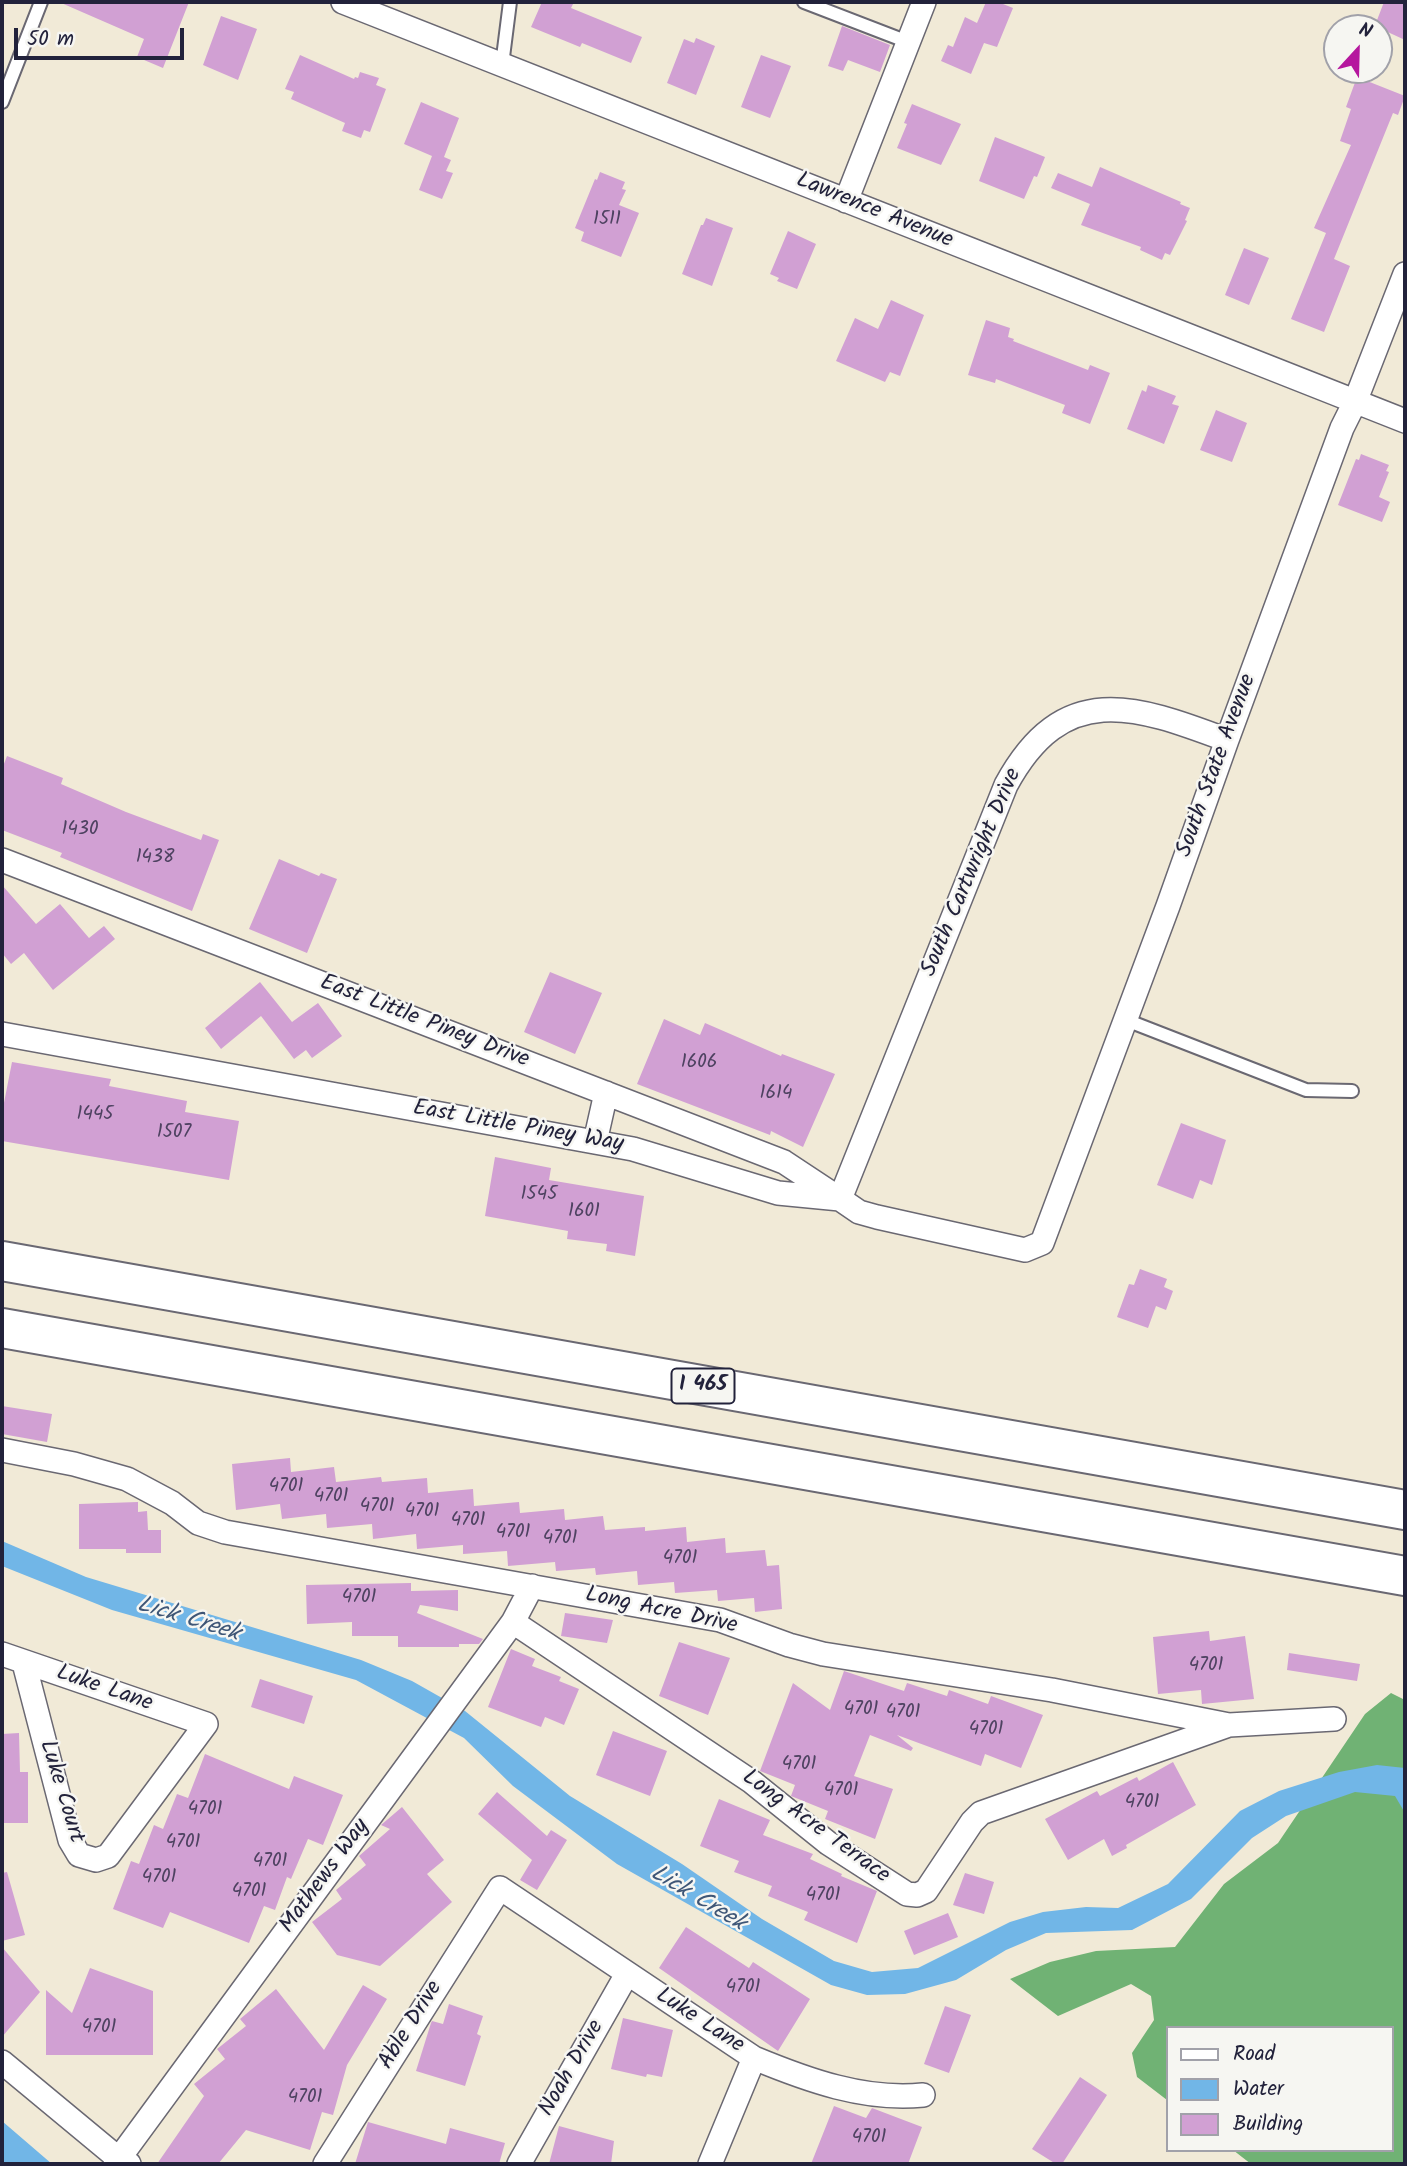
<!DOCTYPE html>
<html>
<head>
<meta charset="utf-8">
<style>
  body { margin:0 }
  #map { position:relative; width:1407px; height:2166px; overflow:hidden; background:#f1ead7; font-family:Kalam,sans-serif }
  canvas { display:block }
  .frame { position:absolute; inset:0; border:4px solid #22223b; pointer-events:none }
  .legend { position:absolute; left:1166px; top:2026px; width:228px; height:126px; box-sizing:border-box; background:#f6f6f2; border:2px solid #a1a1a9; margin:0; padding:9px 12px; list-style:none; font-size:21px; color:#22223b }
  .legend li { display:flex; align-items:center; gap:14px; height:35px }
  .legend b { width:35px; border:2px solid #a1a1a9 }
  .north { position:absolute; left:1323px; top:14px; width:70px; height:70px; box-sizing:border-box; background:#f6f6f2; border:2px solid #a1a1a9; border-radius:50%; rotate:22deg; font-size:19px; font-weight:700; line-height:28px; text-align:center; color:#22223b }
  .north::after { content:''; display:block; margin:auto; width:24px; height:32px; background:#b5179e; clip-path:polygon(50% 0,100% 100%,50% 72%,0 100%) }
  .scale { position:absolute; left:14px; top:28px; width:170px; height:32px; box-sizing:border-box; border:4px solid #22223b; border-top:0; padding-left:9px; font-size:21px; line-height:24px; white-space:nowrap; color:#22223b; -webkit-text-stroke:5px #f6f6f2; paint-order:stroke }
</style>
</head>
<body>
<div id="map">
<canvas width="1407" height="2166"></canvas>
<div class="frame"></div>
<ul class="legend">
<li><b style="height:9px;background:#fff"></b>Road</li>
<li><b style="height:19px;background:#71b6e7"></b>Water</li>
<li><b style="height:19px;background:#d1a0d3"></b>Building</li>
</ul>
<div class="north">N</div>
<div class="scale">50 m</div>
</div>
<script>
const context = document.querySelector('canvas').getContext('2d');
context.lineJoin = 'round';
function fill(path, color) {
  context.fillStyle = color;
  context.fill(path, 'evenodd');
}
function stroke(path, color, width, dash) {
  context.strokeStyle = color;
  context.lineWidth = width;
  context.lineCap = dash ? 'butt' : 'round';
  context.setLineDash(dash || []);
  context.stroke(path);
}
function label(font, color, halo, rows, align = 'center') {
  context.font = font + ' Kalam,sans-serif';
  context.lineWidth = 5;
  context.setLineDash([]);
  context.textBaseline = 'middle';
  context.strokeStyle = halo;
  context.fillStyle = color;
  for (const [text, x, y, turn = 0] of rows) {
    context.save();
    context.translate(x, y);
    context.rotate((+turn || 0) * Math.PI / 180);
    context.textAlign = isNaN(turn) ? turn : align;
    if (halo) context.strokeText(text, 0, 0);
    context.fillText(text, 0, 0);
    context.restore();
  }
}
const forest = new Path2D(`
  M 1391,1693 L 1405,1700 L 1405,2164 L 1251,2164 L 1233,2150 L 1391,2150 L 1391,2028 L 1167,2028 L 1167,2100 L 1137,2077 L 1132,2053 L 1154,2020 L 1151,1996 L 1131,1984 L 1058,2016 L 1010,1979 L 1050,1962 L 1096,1951 L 1175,1947 L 1224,1884 L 1278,1843 L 1365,1714 Z`);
const water = new Path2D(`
  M 2,1541 L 86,1577 L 361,1660 L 412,1681 L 465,1711 L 570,1796 L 682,1864 L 762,1919 L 834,1961 L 872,1972 L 918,1968 L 1010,1922 L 1043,1912 L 1086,1907 L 1118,1908 L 1168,1884 L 1240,1811 L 1279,1791 L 1339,1772 L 1377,1765 L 1405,1768 L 1405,1813 L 1395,1796 L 1355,1792 L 1286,1816 L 1252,1838 L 1191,1899 L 1132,1930 L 1046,1933 L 1006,1950 L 956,1980 L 905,1994 L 867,1995 L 831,1985 L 617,1864 L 513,1786 L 464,1738 L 356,1680 L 112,1610 L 2,1566 Z
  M 2,2121 L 52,2164 L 2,2164 Z`);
const building = new Path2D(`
  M 59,2 L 189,2 L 163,68 L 137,57 L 144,39 Z
  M 542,2 L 574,2 L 571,8 L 642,37 L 631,63 L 582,43 L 580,47 L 531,27 Z
  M 986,2 L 998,2 L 1013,8 L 997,47 L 984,43 L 971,74 L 941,61 L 948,45 L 953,47 L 965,17 L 977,23 Z
  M 1384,2 L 1405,2 L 1405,40 L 1379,28 L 1374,28 Z
  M 221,16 L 257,29 L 238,80 L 203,65 Z
  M 842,26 L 890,45 L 880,72 L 848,60 L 843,71 L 828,66 Z
  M 696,38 L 715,46 L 696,95 L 667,83 L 684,39 L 694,43 Z
  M 300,55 L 354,79 L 355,77 L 358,78 L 360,72 L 379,78 L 376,85 L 386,89 L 370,132 L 364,130 L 361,138 L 342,131 L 345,123 L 291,99 L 294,92 L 285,89 Z
  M 761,55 L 791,66 L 770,118 L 741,107 Z
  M 1357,77 L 1405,96 L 1398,115 L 1393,113 L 1334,259 L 1350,266 L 1324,332 L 1291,319 L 1326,233 L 1314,228 L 1351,145 L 1340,141 L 1351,109 L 1346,107 Z
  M 421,102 L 459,118 L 444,157 L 451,160 L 446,171 L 453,173 L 442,199 L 419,190 L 432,156 L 404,144 Z
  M 912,104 L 961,124 L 941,165 L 897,148 L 907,124 L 904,123 Z
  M 995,137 L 1045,157 L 1037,177 L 1034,176 L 1024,199 L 979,181 Z
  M 1100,167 L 1181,202 L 1180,204 L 1190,208 L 1185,220 L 1187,221 L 1170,255 L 1165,253 L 1162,260 L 1140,250 L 1141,247 L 1081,225 L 1090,204 L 1051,188 L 1058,173 L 1092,187 Z
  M 600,172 L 625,182 L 622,189 L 626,190 L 619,205 L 639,213 L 621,257 L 581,241 L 584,232 L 575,228 L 595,179 L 597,180 Z
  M 706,218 L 733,228 L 712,286 L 682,274 L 701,225 L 703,225 Z
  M 788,231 L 816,244 L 797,289 L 777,281 L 779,278 L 770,274 Z
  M 1244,248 L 1269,258 L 1249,305 L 1225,295 Z
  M 891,300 L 924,315 L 900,376 L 890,372 L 885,382 L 836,361 L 855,318 L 878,329 Z
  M 986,320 L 1010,328 L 1008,337 L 1014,339 L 1013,341 L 1088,370 L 1090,365 L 1110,373 L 1090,424 L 1062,413 L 1065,405 L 996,379 L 995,383 L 968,375 Z
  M 1148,385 L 1176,396 L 1172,404 L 1179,406 L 1164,444 L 1127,429 L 1142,390 L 1146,392 Z
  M 1216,410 L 1247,423 L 1232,462 L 1200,450 Z
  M 1361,454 L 1389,465 L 1386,471 L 1389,472 L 1379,497 L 1390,502 L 1382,522 L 1338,505 L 1356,459 L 1359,460 Z
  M 7,756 L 63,778 L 61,784 L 126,812 L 201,840 L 203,834 L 219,840 L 192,911 L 60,857 L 62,853 L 2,830 L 2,769 Z
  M 279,859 L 319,876 L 321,873 L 337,879 L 307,953 L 249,929 Z
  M 2,885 L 36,924 L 60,904 L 89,938 L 104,926 L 115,939 L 53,990 L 24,953 L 11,964 L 2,953 Z
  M 550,972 L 602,993 L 575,1054 L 524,1032 Z
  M 260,982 L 292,1022 L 318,1003 L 342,1036 L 312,1058 L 306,1050 L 294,1059 L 261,1016 L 221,1049 L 205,1028 Z
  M 664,1019 L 700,1035 L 705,1023 L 781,1056 L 782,1054 L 835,1074 L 803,1147 L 771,1131 L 770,1135 L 637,1084 Z
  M 12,1062 L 111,1079 L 109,1086 L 187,1101 L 185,1112 L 239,1121 L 229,1180 L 2,1141 L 2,1113 Z
  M 1181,1123 L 1226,1140 L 1212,1185 L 1200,1180 L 1193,1199 L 1157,1185 Z
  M 495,1157 L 551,1168 L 549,1180 L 644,1196 L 635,1256 L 606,1251 L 607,1244 L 567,1239 L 568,1231 L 485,1216 Z
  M 1140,1269 L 1167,1279 L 1164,1287 L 1173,1291 L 1166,1310 L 1156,1306 L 1148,1328 L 1117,1317 L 1129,1284 L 1134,1285 Z
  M 2,1406 L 52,1414 L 47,1442 L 2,1434 Z
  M 290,1458 L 291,1472 L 334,1467 L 336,1482 L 381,1477 L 382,1482 L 427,1478 L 428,1493 L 473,1489 L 474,1506 L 519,1502 L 520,1513 L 564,1509 L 565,1520 L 603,1516 L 605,1530 L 645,1527 L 645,1531 L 686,1527 L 687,1542 L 725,1538 L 726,1553 L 765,1550 L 767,1566 L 779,1565 L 782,1609 L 755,1612 L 754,1598 L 718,1601 L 717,1590 L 675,1593 L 674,1582 L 638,1585 L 637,1571 L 596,1575 L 595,1568 L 556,1571 L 555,1562 L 508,1566 L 507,1551 L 463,1554 L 463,1545 L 417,1549 L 416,1534 L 373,1539 L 372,1524 L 327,1528 L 326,1514 L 282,1519 L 280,1504 L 236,1510 L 232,1464 Z
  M 138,1502 L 138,1512 L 147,1511 L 148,1530 L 161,1530 L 161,1553 L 126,1553 L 126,1549 L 79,1549 L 79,1504 Z
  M 411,1583 L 411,1591 L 458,1590 L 458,1611 L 420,1605 L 417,1613 L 483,1639 L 479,1644 L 459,1644 L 459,1647 L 398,1647 L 398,1636 L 352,1636 L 352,1622 L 307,1624 L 306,1585 Z
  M 565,1613 L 613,1620 L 607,1643 L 561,1636 Z
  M 1209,1631 L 1210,1641 L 1245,1636 L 1254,1699 L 1202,1704 L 1201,1690 L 1158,1694 L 1153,1637 Z
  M 679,1642 L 730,1658 L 708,1715 L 659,1696 Z
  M 511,1649 L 535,1659 L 532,1666 L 561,1677 L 559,1681 L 579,1689 L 564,1725 L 545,1717 L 541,1727 L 488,1707 Z
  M 1289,1653 L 1360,1664 L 1357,1681 L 1287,1670 Z
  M 844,1671 L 904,1691 L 907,1683 L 947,1696 L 949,1690 L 988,1704 L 991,1696 L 1043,1715 L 1021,1768 L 985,1754 L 981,1766 L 897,1735 L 913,1748 L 911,1751 L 870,1735 L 854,1776 L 893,1789 L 875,1839 L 825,1819 L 828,1811 L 791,1796 L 795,1785 L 760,1771 L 793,1683 L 830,1710 Z
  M 260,1679 L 313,1696 L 304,1724 L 251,1707 Z
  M 613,1731 L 667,1751 L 650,1796 L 596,1775 Z
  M 19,1733 L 20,1772 L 28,1772 L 28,1823 L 2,1823 L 2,1734 Z
  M 205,1754 L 289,1789 L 294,1776 L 343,1795 L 323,1845 L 308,1839 L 291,1879 L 287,1877 L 275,1910 L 264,1906 L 249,1943 L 170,1912 L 163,1928 L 113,1909 L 131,1861 L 139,1864 L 154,1825 L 163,1829 L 177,1794 L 188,1798 Z
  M 1173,1762 L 1196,1805 L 1126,1845 L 1127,1848 L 1112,1856 L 1104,1839 L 1068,1860 L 1045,1819 L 1097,1791 L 1100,1796 L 1137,1777 L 1139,1781 Z
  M 497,1792 L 547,1836 L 551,1830 L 567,1840 L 537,1890 L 520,1880 L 532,1860 L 478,1814 Z
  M 719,1799 L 770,1820 L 763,1835 L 813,1854 L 810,1859 L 842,1874 L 841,1876 L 877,1891 L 857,1943 L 804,1920 L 808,1912 L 768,1896 L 772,1886 L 734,1872 L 739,1861 L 700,1846 Z
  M 402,1807 L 444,1860 L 427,1874 L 452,1902 L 380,1966 L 337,1955 L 312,1922 L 342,1899 L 336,1890 L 366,1865 L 359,1856 L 390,1829 L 381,1825 Z
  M 7,1872 L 25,1935 L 2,1941 L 2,1873 Z
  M 965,1873 L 994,1882 L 984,1914 L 953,1905 Z
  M 948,1913 L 958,1937 L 914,1955 L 904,1931 Z
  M 686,1927 L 749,1968 L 753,1962 L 810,1999 L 778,2051 L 659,1968 Z
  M 2,1947 L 40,1992 L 2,2037 Z
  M 90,1968 L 153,1991 L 153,2055 L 46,2055 L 46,1990 L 72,2013 Z
  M 363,1985 L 387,1999 L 347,2065 L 333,2115 L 322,2112 L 310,2150 L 246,2130 L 218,2164 L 157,2164 L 204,2096 L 194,2084 L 225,2059 L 217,2049 L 246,2026 L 240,2019 L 276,1989 L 324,2050 Z
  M 449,2004 L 483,2016 L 477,2034 L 481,2036 L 465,2086 L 416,2071 L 431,2023 L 432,2021 L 443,2024 Z
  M 945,2006 L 971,2015 L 949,2073 L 924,2064 Z
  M 623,2018 L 673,2030 L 662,2077 L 647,2074 L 646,2077 L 611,2069 Z
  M 1080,2077 L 1107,2095 L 1062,2164 L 1056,2164 L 1032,2149 Z
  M 834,2106 L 866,2118 L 872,2108 L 922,2127 L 908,2164 L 811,2164 Z
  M 368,2122 L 446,2144 L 450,2128 L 505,2143 L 499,2164 L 355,2164 Z
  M 559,2126 L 614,2141 L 611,2164 L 549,2164 Z`);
const service = new Path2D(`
  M 804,2 L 908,42
  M 502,65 L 510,2
  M 2,102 L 41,2
  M 1126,1020 L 1306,1090 L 1352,1091`);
const minor = new Path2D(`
  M 343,2 L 1405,421
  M 846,201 L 924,2
  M 2,860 L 784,1162 L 840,1199 L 1006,785 C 1063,680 1134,705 1227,740
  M 2,1034 L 633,1149 L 778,1193 L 840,1199 L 859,1212 L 877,1217 L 1025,1250 L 1042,1243 L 1168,906 L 1227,740 L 1342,428 L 1355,402 L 1405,274
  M 595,1142 L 606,1093
  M 2,1450 L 74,1464 L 127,1479 L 172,1503 L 198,1523 L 225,1532 L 720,1620 L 789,1645 L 823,1654 L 1052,1690 L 1229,1725 L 1334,1719
  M 513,1622 L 752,1782 L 828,1843 L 907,1894 L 917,1895 L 926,1891 L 972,1822 L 981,1813 L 1229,1725
  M 2,1654 L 206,1724 L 108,1856 L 96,1860 L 79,1855 L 70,1840 L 24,1663
  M 2,2062 L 119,2159 L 129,2164
  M 115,2164 L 513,1622 L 532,1586
  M 325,2164 L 500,1888 L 754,2058 C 807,2080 865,2101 923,2095
  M 519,2164 L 627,1974
  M 710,2164 L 754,2058`);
const motorway = new Path2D(`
  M 2,1261 L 1405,1510
  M 2,1328 L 1405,1576`);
const numberNames = [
  ["1511",607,221],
  ["1430",80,831],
  ["1438",155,859],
  ["1606",699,1064],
  ["1614",776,1095],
  ["1445",95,1116],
  ["1507",174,1134],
  ["1545",539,1196],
  ["1601",584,1213],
  ["4701",286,1488],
  ["4701",331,1498],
  ["4701",377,1508],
  ["4701",422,1513],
  ["4701",468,1522],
  ["4701",513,1534],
  ["4701",560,1540],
  ["4701",680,1560],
  ["4701",359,1599],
  ["4701",1206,1667],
  ["4701",861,1711],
  ["4701",903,1714],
  ["4701",986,1731],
  ["4701",799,1766],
  ["4701",841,1792],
  ["4701",1142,1804],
  ["4701",205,1811],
  ["4701",183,1844],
  ["4701",270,1863],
  ["4701",159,1879],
  ["4701",249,1893],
  ["4701",823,1897],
  ["4701",743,1989],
  ["4701",99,2029],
  ["4701",305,2099],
  ["4701",869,2139]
];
const shields = [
  [703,1386,63]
];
const shieldNames = [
  ["I 465",703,1386]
];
const streetNames = [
  ["Lawrence Avenue",874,212,22],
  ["South State Avenue",1218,766,-70],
  ["South Cartwright Drive",973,873,-67],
  ["East Little Piney Drive",424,1023,21],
  ["East Little Piney Way",518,1128,10],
  ["Long Acre Drive",661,1612,12],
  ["Luke Lane",104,1690,19],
  ["Luke Court",60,1792,73],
  ["Long Acre Terrace",815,1828,36],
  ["Mathews Way",326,1877,-54],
  ["Luke Lane",699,2022,33],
  ["Able Drive",412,2026,-58],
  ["Noah Drive",573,2069,-60]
];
const waterNames = [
  ["Lick Creek",188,1621,17],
  ["Lick Creek",697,1900,31]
];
fill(forest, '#70b274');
fill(water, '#71b6e7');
fill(building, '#d1a0d3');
stroke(service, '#6a6872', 16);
stroke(minor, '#6a6872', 26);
stroke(motorway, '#6a6872', 42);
stroke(service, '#fff', 12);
stroke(minor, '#fff', 23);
stroke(motorway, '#fff', 38);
label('19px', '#4e4261', null, numberNames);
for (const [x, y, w] of shields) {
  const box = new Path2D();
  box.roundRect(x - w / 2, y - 17.5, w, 35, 5);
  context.fillStyle = '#f6f6f2';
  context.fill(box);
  stroke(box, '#22223b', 2);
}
label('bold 21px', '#22223b', null, shieldNames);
label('23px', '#22223b', '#f6f6f2', streetNames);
label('italic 24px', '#3e5677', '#f6f6f2', waterNames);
</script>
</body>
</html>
